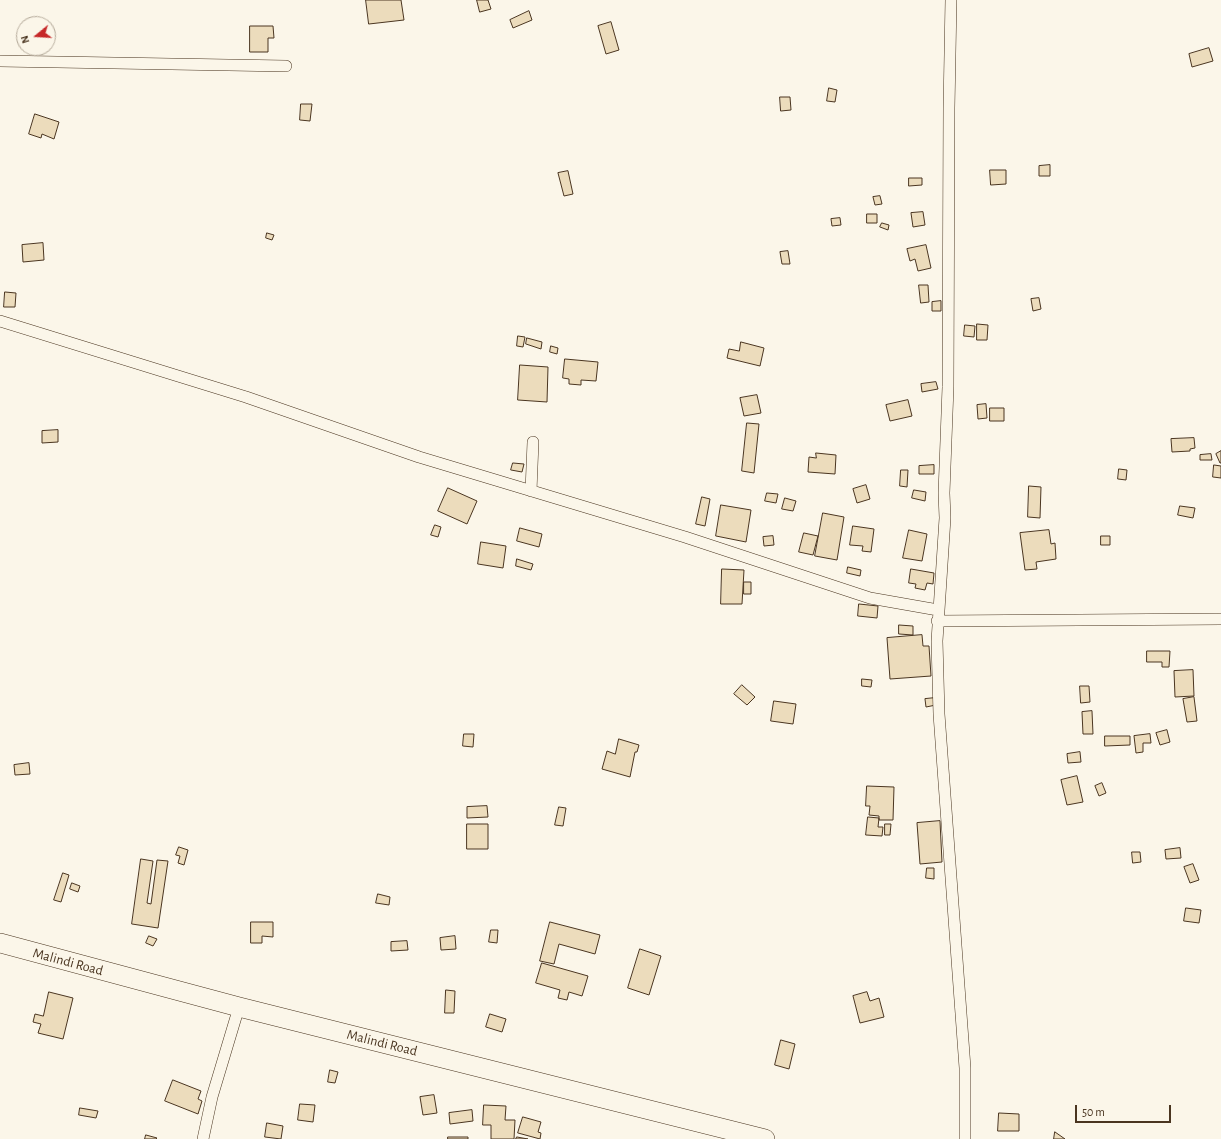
<!DOCTYPE html>
<html>
<head>
<meta charset="utf-8">
<style>
  body { margin:0 }
  #map { position:relative; width:1221px; height:1139px; overflow:hidden; background:#fbf6e9; font-family:"Alegreya Sans",sans-serif }
  canvas { display:block }
  .north { position:absolute; left:16px; top:16px; width:40px; height:40px; box-sizing:border-box; background:#fbf6e9; border:1px solid #b4a999; border-radius:50%; rotate:252deg; font-size:11px; font-weight:700; line-height:16px; text-align:center; color:#4a3520 }
  .north::after { content:''; display:block; margin:auto; width:14px; height:18px; background:#c62828; clip-path:polygon(50% 0,100% 100%,50% 72%,0 100%) }
  .scale { position:absolute; left:1075px; top:1105px; width:96px; height:18px; box-sizing:border-box; border:2px solid #4a3520; border-top:0; padding-left:5px; font-size:12px; line-height:14px; white-space:nowrap; color:#4a3520; -webkit-text-stroke:3px #fbf6e9; paint-order:stroke }
</style>
</head>
<body>
<div id="map">
<canvas width="1221" height="1139"></canvas>
<div class="north">N</div>
<div class="scale">50 m</div>
</div>
<script>
const context = document.querySelector('canvas').getContext('2d');
context.lineJoin = 'round';
function fill(path, color) {
  context.fillStyle = color;
  context.fill(path, 'evenodd');
}
function stroke(path, color, width, dash) {
  context.strokeStyle = color;
  context.lineWidth = width;
  context.lineCap = dash ? 'butt' : 'round';
  context.setLineDash(dash || []);
  context.stroke(path);
}
function label(font, color, halo, rows, align = 'center') {
  context.font = font + ' "Alegreya Sans",sans-serif';
  context.lineWidth = 3;
  context.setLineDash([]);
  context.textBaseline = 'middle';
  context.strokeStyle = halo;
  context.fillStyle = color;
  for (const [text, x, y, turn = 0] of rows) {
    context.save();
    context.translate(x, y);
    context.rotate((+turn || 0) * Math.PI / 180);
    context.textAlign = isNaN(turn) ? turn : align;
    if (halo) context.strokeText(text, 0, 0);
    context.fillText(text, 0, 0);
    context.restore();
  }
}
const building = new Path2D(`
  M 366,0 L 401,0 L 404,20 L 369,24 Z
  M 477,0 L 488,0 L 491,9 L 480,12 Z
  M 529,11 L 532,20 L 513,28 L 510,20 Z
  M 611,22 L 619,50 L 606,54 L 598,26 Z
  M 250,26 L 273,26 L 274,38 L 268,38 L 268,52 L 250,52 Z
  M 1209,48 L 1213,61 L 1192,67 L 1189,54 Z
  M 829,88 L 837,90 L 835,102 L 827,101 Z
  M 780,97 L 790,97 L 791,110 L 781,111 Z
  M 301,104 L 312,104 L 310,121 L 300,120 Z
  M 35,114 L 59,122 L 54,139 L 42,134 L 41,138 L 29,134 Z
  M 1050,165 L 1050,176 L 1039,176 L 1039,166 Z
  M 990,170 L 1006,170 L 1006,184 L 991,185 Z
  M 568,171 L 573,194 L 564,196 L 558,173 Z
  M 909,178 L 922,178 L 922,185 L 909,186 Z
  M 880,196 L 882,204 L 875,205 L 873,197 Z
  M 923,212 L 925,225 L 913,227 L 911,213 Z
  M 867,214 L 877,214 L 877,223 L 867,223 Z
  M 840,218 L 841,225 L 832,226 L 831,219 Z
  M 882,223 L 889,225 L 888,230 L 880,227 Z
  M 267,233 L 274,235 L 272,240 L 266,238 Z
  M 43,243 L 44,260 L 23,262 L 22,245 Z
  M 926,245 L 931,268 L 918,271 L 915,259 L 910,261 L 907,249 Z
  M 788,251 L 790,264 L 782,264 L 780,252 Z
  M 919,285 L 928,285 L 929,302 L 921,303 Z
  M 5,292 L 16,293 L 15,307 L 4,307 Z
  M 1039,298 L 1041,309 L 1033,311 L 1031,299 Z
  M 941,301 L 941,311 L 932,311 L 932,302 Z
  M 977,324 L 988,325 L 987,340 L 977,340 Z
  M 965,325 L 975,326 L 974,337 L 964,336 Z
  M 518,336 L 525,337 L 523,347 L 517,346 Z
  M 527,338 L 542,342 L 541,349 L 526,344 Z
  M 741,342 L 764,348 L 760,366 L 727,358 L 729,349 L 739,351 Z
  M 551,346 L 558,348 L 557,354 L 550,352 Z
  M 565,359 L 598,362 L 596,381 L 581,380 L 581,385 L 569,384 L 569,379 L 563,378 Z
  M 520,365 L 548,367 L 547,402 L 518,400 Z
  M 936,382 L 938,389 L 922,392 L 921,384 Z
  M 757,395 L 761,413 L 744,416 L 740,398 Z
  M 908,400 L 912,416 L 890,421 L 886,405 Z
  M 986,404 L 987,418 L 978,419 L 977,405 Z
  M 990,408 L 1004,408 L 1004,421 L 990,421 Z
  M 747,423 L 759,424 L 754,473 L 742,471 Z
  M 58,430 L 58,442 L 42,443 L 42,431 Z
  M 1194,438 L 1195,448 L 1190,449 L 1190,451 L 1172,452 L 1171,439 Z
  M 1221,451 L 1221,463 L 1220,463 L 1216,454 Z
  M 816,453 L 836,455 L 835,474 L 808,472 L 809,457 L 816,458 Z
  M 1211,454 L 1212,460 L 1200,460 L 1200,455 Z
  M 513,463 L 524,464 L 522,472 L 511,470 Z
  M 934,465 L 934,474 L 919,474 L 919,466 Z
  M 1214,465 L 1221,466 L 1221,478 L 1213,477 Z
  M 1119,469 L 1127,470 L 1126,480 L 1118,479 Z
  M 901,470 L 908,470 L 907,487 L 900,486 Z
  M 866,485 L 870,499 L 857,503 L 853,489 Z
  M 1029,486 L 1041,487 L 1040,518 L 1028,517 Z
  M 448,488 L 477,501 L 467,524 L 438,511 Z
  M 914,490 L 926,492 L 925,501 L 912,498 Z
  M 767,493 L 778,494 L 776,503 L 765,501 Z
  M 702,497 L 710,499 L 705,526 L 696,524 Z
  M 785,498 L 796,501 L 793,511 L 782,509 Z
  M 721,505 L 751,510 L 746,542 L 716,536 Z
  M 1180,506 L 1195,508 L 1193,518 L 1178,515 Z
  M 823,513 L 844,517 L 837,560 L 815,556 Z
  M 435,525 L 441,527 L 438,537 L 431,535 Z
  M 853,526 L 874,529 L 871,552 L 862,551 L 863,546 L 850,545 Z
  M 520,528 L 542,534 L 539,547 L 517,541 Z
  M 909,530 L 927,534 L 922,561 L 903,558 Z
  M 1049,530 L 1051,544 L 1055,543 L 1056,559 L 1036,562 L 1037,569 L 1025,570 L 1020,533 Z
  M 804,533 L 818,536 L 813,555 L 799,552 Z
  M 773,536 L 774,545 L 764,546 L 763,537 Z
  M 1101,536 L 1110,536 L 1110,545 L 1101,545 Z
  M 481,542 L 506,546 L 503,568 L 478,564 Z
  M 517,559 L 533,564 L 531,570 L 516,566 Z
  M 848,567 L 861,570 L 860,576 L 847,573 Z
  M 722,569 L 744,570 L 742,604 L 721,604 Z
  M 911,569 L 934,573 L 933,584 L 927,583 L 925,590 L 915,588 L 916,584 L 909,583 Z
  M 744,582 L 751,582 L 751,594 L 744,594 Z
  M 859,604 L 878,606 L 877,618 L 858,616 Z
  M 899,625 L 913,626 L 913,635 L 899,634 Z
  M 922,635 L 923,646 L 929,646 L 931,676 L 890,679 L 887,638 Z
  M 1147,651 L 1170,651 L 1169,667 L 1162,667 L 1162,662 L 1147,662 Z
  M 1193,670 L 1194,696 L 1175,697 L 1174,671 Z
  M 862,679 L 872,680 L 871,687 L 862,686 Z
  M 742,685 L 755,697 L 747,705 L 734,694 Z
  M 1080,686 L 1089,686 L 1090,702 L 1081,703 Z
  M 1194,697 L 1197,721 L 1187,722 L 1183,699 Z
  M 935,698 L 936,705 L 926,707 L 925,699 Z
  M 774,701 L 796,704 L 793,724 L 771,721 Z
  M 1092,711 L 1093,734 L 1083,734 L 1082,712 Z
  M 1167,730 L 1170,742 L 1160,745 L 1156,733 Z
  M 464,734 L 474,734 L 473,747 L 463,746 Z
  M 1150,734 L 1151,743 L 1143,743 L 1143,752 L 1136,753 L 1134,736 Z
  M 1105,736 L 1130,736 L 1130,745 L 1105,746 Z
  M 619,739 L 639,745 L 637,752 L 635,752 L 630,777 L 602,769 L 607,751 L 615,754 Z
  M 1080,752 L 1081,762 L 1068,763 L 1067,754 Z
  M 29,763 L 30,774 L 15,775 L 14,765 Z
  M 1077,776 L 1083,802 L 1067,805 L 1061,780 Z
  M 1102,783 L 1106,793 L 1099,796 L 1095,786 Z
  M 867,786 L 894,787 L 893,820 L 879,820 L 879,816 L 869,815 L 870,806 L 866,806 Z
  M 487,806 L 488,817 L 467,818 L 467,807 Z
  M 559,807 L 566,808 L 563,826 L 555,825 Z
  M 868,817 L 879,818 L 878,827 L 883,827 L 882,836 L 866,835 Z
  M 940,821 L 942,862 L 920,864 L 917,823 Z
  M 467,824 L 488,824 L 488,849 L 467,849 Z
  M 885,824 L 891,824 L 890,835 L 885,835 Z
  M 179,847 L 188,850 L 184,865 L 178,863 L 180,856 L 176,855 Z
  M 1180,848 L 1181,858 L 1166,859 L 1165,850 Z
  M 1132,852 L 1140,852 L 1141,862 L 1133,863 Z
  M 141,859 L 153,861 L 147,903 L 151,904 L 157,860 L 168,861 L 158,928 L 132,924 Z
  M 1193,864 L 1199,880 L 1190,883 L 1184,867 Z
  M 927,868 L 934,868 L 934,879 L 926,878 Z
  M 63,873 L 69,875 L 61,902 L 54,900 Z
  M 72,883 L 80,886 L 78,892 L 70,889 Z
  M 378,894 L 390,897 L 389,905 L 376,903 Z
  M 1186,908 L 1201,910 L 1199,923 L 1184,921 Z
  M 251,922 L 273,922 L 273,937 L 262,936 L 262,943 L 251,943 Z
  M 550,922 L 600,935 L 595,954 L 559,944 L 554,964 L 540,961 Z
  M 491,930 L 498,930 L 497,943 L 489,942 Z
  M 149,936 L 157,939 L 153,946 L 146,943 Z
  M 455,936 L 456,949 L 441,950 L 440,938 Z
  M 407,941 L 408,950 L 391,951 L 391,942 Z
  M 640,949 L 661,956 L 649,995 L 628,988 Z
  M 542,963 L 588,976 L 582,996 L 569,992 L 567,1000 L 558,998 L 560,990 L 536,983 Z
  M 446,990 L 455,991 L 454,1013 L 445,1013 Z
  M 49,992 L 73,998 L 63,1039 L 38,1033 L 41,1024 L 33,1022 L 35,1014 L 43,1016 Z
  M 867,992 L 870,1001 L 879,998 L 884,1017 L 860,1023 L 853,996 Z
  M 490,1014 L 506,1019 L 502,1032 L 486,1027 Z
  M 781,1040 L 795,1044 L 789,1069 L 775,1065 Z
  M 330,1070 L 338,1072 L 335,1083 L 328,1082 Z
  M 173,1080 L 201,1091 L 198,1099 L 202,1101 L 198,1114 L 165,1101 Z
  M 434,1095 L 437,1113 L 423,1115 L 420,1097 Z
  M 300,1104 L 315,1105 L 313,1122 L 298,1120 Z
  M 484,1105 L 506,1106 L 505,1120 L 515,1120 L 514,1139 L 491,1139 L 491,1125 L 483,1125 Z
  M 80,1108 L 98,1111 L 96,1118 L 79,1115 Z
  M 472,1110 L 473,1121 L 450,1124 L 449,1113 Z
  M 999,1113 L 1019,1114 L 1019,1131 L 998,1131 Z
  M 523,1117 L 541,1122 L 538,1132 L 541,1133 L 540,1139 L 518,1133 Z
  M 267,1123 L 283,1126 L 281,1139 L 265,1137 Z
  M 1055,1132 L 1065,1139 L 1054,1139 Z
  M 146,1135 L 157,1138 L 156,1139 L 145,1139 Z
  M 448,1137 L 468,1137 L 468,1139 L 448,1139 Z
  M 517,1137 L 528,1139 L 516,1139 Z`);
const minor = new Path2D(`
  M 951,0 L 949,108 L 948,387 L 944,493 L 945,518 L 937,641 L 939,714 L 965,1068 L 965,1139
  M 0,61 L 286,66
  M 0,321 L 246,397 L 419,457 L 685,537 L 870,598 L 938,610
  M 531,491 L 533,442
  M 937,621 L 1221,619
  M 203,1139 L 212,1097 L 239,1007`);
const trunk = new Path2D(`
  M 0,943 L 239,1007 L 765,1139`);
const streetNames = [
  ["Malindi Road",68,962,15],
  ["Malindi Road",382,1043,14]
];
fill(building, '#ecdcbc');
stroke(building, '#4a3520', 1);
stroke(minor, '#4a3520', 12);
stroke(trunk, '#4a3520', 20);
stroke(minor, '#fbf6e9', 11);
stroke(trunk, '#fbf6e9', 19);
label('14px', '#4a3520', '#fbf6e9', streetNames);
</script>
</body>
</html>
